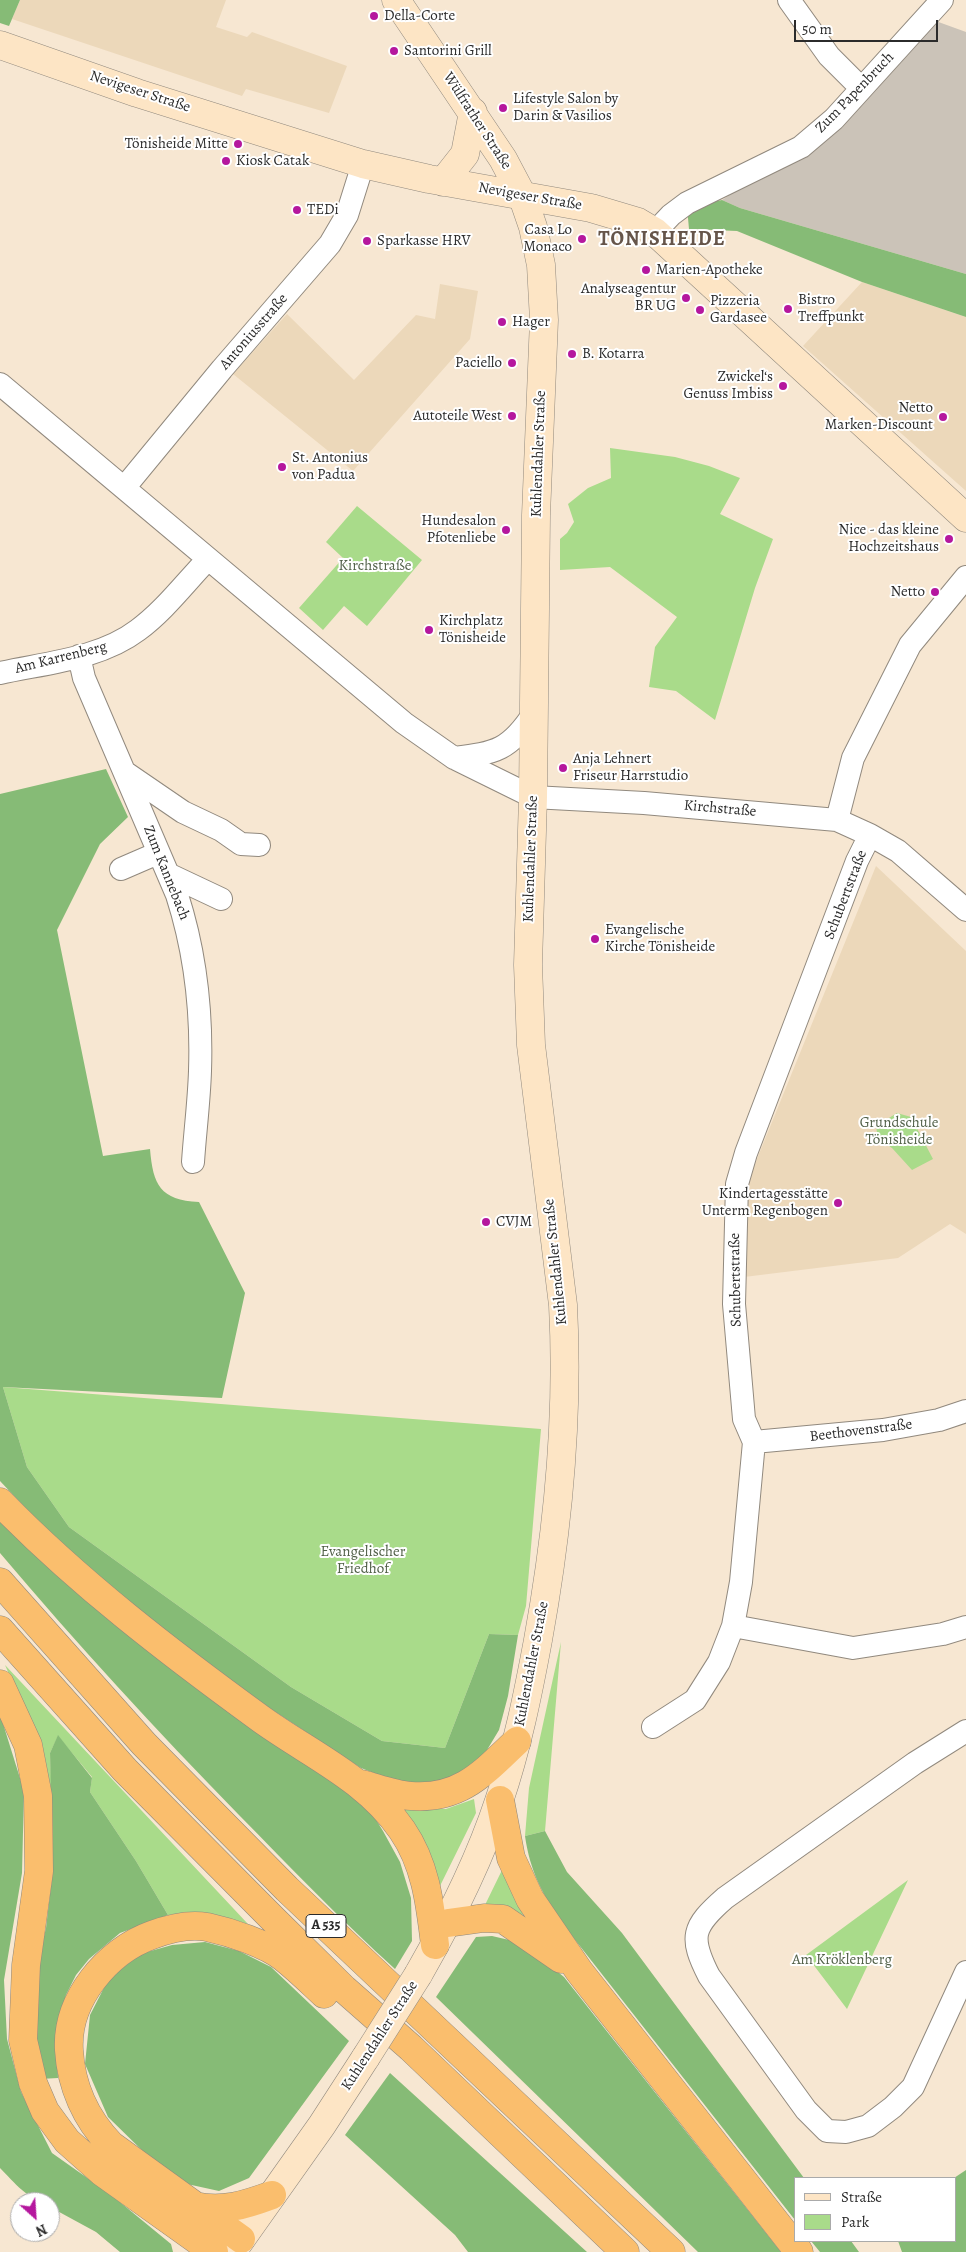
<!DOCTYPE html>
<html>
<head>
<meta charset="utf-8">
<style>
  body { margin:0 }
  #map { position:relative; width:966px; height:2252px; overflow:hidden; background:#f7e7d2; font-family:Alegreya,serif }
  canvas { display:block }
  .legend { position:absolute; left:794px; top:2177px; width:162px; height:65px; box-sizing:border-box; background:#fff; border:1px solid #aaa; margin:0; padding:6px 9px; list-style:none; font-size:15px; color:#2b2b2b }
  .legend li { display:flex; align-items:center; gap:10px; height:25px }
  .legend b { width:25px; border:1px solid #aaa }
  .north { position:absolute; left:10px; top:2192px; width:50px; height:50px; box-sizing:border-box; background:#fff; border:1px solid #aaa; border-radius:50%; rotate:154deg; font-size:14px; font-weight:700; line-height:20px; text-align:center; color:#2b2b2b }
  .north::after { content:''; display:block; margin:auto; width:18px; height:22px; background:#b5179e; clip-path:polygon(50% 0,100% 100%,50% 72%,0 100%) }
  .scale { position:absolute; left:794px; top:20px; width:144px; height:22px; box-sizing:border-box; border:2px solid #2b2b2b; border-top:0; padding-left:6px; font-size:15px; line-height:18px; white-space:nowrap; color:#2b2b2b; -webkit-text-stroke:4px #fff; paint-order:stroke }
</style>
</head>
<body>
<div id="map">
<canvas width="966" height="2252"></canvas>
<ul class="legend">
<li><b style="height:6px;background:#fde5c5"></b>Straße</li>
<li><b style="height:14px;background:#a9db8a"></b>Park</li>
</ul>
<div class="north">N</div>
<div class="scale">50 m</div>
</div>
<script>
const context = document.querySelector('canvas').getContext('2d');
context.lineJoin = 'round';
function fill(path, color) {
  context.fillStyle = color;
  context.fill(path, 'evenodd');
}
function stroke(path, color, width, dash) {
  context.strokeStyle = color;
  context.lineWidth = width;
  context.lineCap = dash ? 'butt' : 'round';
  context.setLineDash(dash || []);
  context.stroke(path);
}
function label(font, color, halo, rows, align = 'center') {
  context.font = font + ' Alegreya,serif';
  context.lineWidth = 4;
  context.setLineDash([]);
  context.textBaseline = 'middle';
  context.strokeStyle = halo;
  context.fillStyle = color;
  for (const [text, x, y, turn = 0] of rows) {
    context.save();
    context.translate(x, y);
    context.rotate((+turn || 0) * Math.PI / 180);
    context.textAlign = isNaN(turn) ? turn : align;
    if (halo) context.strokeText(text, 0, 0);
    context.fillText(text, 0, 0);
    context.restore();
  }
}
const built = new Path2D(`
  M 20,0 L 226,0 L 216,27 L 247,37 L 252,32 L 347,66 L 329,113 L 246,89 L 242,96 L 12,19 Z
  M 862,282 L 966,317 L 966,491 L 803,346 Z
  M 440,284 L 478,291 L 470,339 L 353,471 L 233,374 L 287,314 L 354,380 L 416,315 L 435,319 Z
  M 876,866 L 966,951 L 966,1234 L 950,1224 L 898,1258 L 744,1277 L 748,1181 Z`);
const industrial = new Path2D(`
  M 933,20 L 966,32 L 966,274 L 740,208 L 722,200 L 749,182 Z`);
const green = new Path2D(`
  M 610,448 L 675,457 L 709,466 L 740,478 L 720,514 L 773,539 L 755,588 L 715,720 L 676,691 L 649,687 L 655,647 L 677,617 L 610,567 L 560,570 L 560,539 L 567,533 L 574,522 L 568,504 L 588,488 L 611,478 Z
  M 357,506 L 422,560 L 367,626 L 344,606 L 323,630 L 299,608 L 343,558 L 326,542 Z
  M 897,1113 L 911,1117 L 933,1159 L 912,1170 L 892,1148 L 878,1139 L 876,1126 Z
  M 3,1387 L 541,1429 L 526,1606 L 518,1635 L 489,1634 L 445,1748 L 382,1741 L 291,1687 L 69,1527 L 27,1467 Z
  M 561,1642 L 545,1831 L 525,1836 L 529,1788 Z
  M 5,1665 L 248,1924 C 220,1915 198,1913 168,1915 L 136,1861 L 90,1792 L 92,1777 L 58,1736 L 50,1753 L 52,1801 L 39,1743 Z
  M 474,1799 L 476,1813 L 438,1890 L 398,1806 L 446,1809 Z
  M 503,1868 L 524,1917 L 485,1905 Z
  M 908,1880 L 847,2009 L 806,1955 Z`);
const forest = new Path2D(`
  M 0,0 L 20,0 L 9,26 L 0,23 Z
  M 722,200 L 740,208 L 966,274 L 966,317 L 862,282 L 737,231 L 689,229 L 687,207 Z
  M 106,769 L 128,817 L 100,844 L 57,930 L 103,1156 L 150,1149 C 153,1185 160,1200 199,1202 L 245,1293 L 222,1398 L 3,1387 L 27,1467 L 69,1527 L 291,1687 L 382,1741 L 445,1748 L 489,1634 L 518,1635 L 508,1696 L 499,1730 L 484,1755 L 473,1766 L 440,1784 L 397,1782 L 361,1768 L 271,1709 L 179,1644 L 52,1536 L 0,1481 L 0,794 Z
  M 0,1516 L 346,1788 L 370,1810 L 383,1831 L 400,1862 L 411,1898 L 412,1941 L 395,1969 C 341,1920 290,1867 238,1814 C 156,1730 76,1643 0,1553 Z
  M 0,1714 L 24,1791 L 22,1873 L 4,1980 L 7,2039 L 21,2092 L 52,2153 L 110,2194 L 171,2244 L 173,2252 L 120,2252 L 96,2232 L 50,2207 L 50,2202 C 29,2202 14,2182 0,2168 Z
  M 58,1735 L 92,1778 L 90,1792 L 136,1861 L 168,1915 L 120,1933 L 89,1959 L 76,1975 L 66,1995 L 56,2033 L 58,2078 L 40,2079 L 34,2033 L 38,1961 L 46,1928 L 53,1869 L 50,1753 Z
  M 545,1831 L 567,1872 L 622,1933 L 804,2178 L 795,2178 L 795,2220 L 561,1922 C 542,1893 530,1871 525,1836 Z
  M 492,1936 L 522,1943 L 564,1977 L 781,2252 L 698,2252 L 436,1997 L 476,1937 Z
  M 205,1942 L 239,1951 L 271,1967 L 349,2041 L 249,2178 L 219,2191 L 187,2184 L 153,2161 L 108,2117 L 85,2064 L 90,2015 L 108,1980 L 140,1954 L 172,1945 Z
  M 390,2073 L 587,2252 L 468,2252 L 455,2235 L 345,2135 Z
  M 966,2170 L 966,2252 L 902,2252 L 898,2241 L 955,2241 L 954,2178 Z
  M 811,2241 L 851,2241 L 859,2252 L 820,2252 Z`);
const street = new Path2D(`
  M 789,0 L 829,56 L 861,88
  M 655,232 L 671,215 L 687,203 L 801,147 L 834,119 L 942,0
  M 0,384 L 404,723 L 454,758 L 533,797 L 644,803 L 837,820 L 870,835 L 898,851 L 966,910
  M 124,488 L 222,369 L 330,244 L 347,215 L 363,164
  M 79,656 L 84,678 L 177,895 C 195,951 202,1012 200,1071 C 199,1102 195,1132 193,1162
  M 0,673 C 45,663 100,659 138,630 C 164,611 185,583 208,559
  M 454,758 C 496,753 510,750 534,713
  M 126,773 L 183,812 L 221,830 L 241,844 L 259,845
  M 837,820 L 853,758 L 910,645 L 966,577
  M 121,869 L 158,853
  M 168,874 L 221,899
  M 754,1442 L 883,1430 L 939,1420 L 966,1411
  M 733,1626 L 853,1648 L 943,1634 L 966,1627
  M 653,1727 L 695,1700 L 719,1662 L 733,1626 L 741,1582 L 754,1442 L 744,1419 L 734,1304 L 737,1184 L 746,1153 L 857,861 L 870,835
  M 966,1731 L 915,1763 L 725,1898 C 692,1927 689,1937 709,1976 L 806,2110 L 827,2131 L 846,2132 L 868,2126 L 893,2107 L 913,2087 L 966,1972`);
const secondary = new Path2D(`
  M 396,0 L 503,159 L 522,195 L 533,227 L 541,265 L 544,320 L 536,515 L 533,797 L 528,965 L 531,1045 L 563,1305 C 569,1417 558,1530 538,1640 C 528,1694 517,1748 499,1801 C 479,1862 450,1919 418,1975
  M 0,45 L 137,93 L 363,164 L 429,179 L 591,208 L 638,222 L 655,232 L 966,518
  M 443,182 L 465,154 L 473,112
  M 232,2252 L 322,2125 L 366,2057`);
const highway = new Path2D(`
  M 0,1502 C 79,1583 169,1652 261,1719 C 311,1755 366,1778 402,1830 C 426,1865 430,1904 435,1945
  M 0,1582 L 144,1744 L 287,1889 L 671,2252
  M 0,1630 L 125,1770 L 274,1920 L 344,1989 L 411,2048 L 625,2252
  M 0,1684 L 28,1745 L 38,1796 L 39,1871 L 26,1965 L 23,2040 L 33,2083 L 45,2111 L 67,2141 L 102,2172 L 214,2252
  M 362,1784 C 377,1788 395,1795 411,1796 C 461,1800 484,1772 517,1741
  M 500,1800 L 511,1858 L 530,1899 L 579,1971 L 799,2252
  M 448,1923 L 484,1918 L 503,1919 L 561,1959
  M 194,2206 C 223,2212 245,2205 272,2195
  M 241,2239 L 111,2145 C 86,2119 71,2086 69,2050 C 66,2000 107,1951 152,1935 C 168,1929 190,1924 207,1927 C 230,1932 267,1944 284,1958 C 298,1969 311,1982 324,1994`);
const secondaryBridge = new Path2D(`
  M 366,2057 L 418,1975`);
const markers = [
  [374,16,5,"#b5179e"],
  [394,51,5,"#b5179e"],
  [503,108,5,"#b5179e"],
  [238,144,5,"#b5179e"],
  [226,161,5,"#b5179e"],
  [297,210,5,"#b5179e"],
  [582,239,5,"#b5179e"],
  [367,241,5,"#b5179e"],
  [646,270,5,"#b5179e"],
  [686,298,5,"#b5179e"],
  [788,309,5,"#b5179e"],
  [700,310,5,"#b5179e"],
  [502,322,5,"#b5179e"],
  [572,354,5,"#b5179e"],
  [512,363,5,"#b5179e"],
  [783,386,5,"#b5179e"],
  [512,416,5,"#b5179e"],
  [943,417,5,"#b5179e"],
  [282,467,5,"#b5179e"],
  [506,530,5,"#b5179e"],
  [949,539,5,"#b5179e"],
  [935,592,5,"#b5179e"],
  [429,630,5,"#b5179e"],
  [563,768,5,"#b5179e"],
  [595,939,5,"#b5179e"],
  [838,1203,5,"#b5179e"],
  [486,1222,5,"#b5179e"]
];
const shields = [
  [326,1926,40]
];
const shieldNames = [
  ["A 535",326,1926]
];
const poiNames = [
  ["Della-Corte",384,16],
  ["Santorini Grill",404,51],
  ["Lifestyle Salon by",513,99],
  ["Darin & Vasilios",513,116],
  ["Tönisheide Mitte",228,144,"right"],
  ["Kiosk Catak",236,161],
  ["TEDi",307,210],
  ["Casa Lo",572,230,"right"],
  ["Monaco",572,247,"right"],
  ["Sparkasse HRV",377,241],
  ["Marien-Apotheke",656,270],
  ["Analyseagentur",676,289,"right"],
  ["BR UG",676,306,"right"],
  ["Bistro",798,300],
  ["Treffpunkt",798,317],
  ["Pizzeria",710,301],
  ["Gardasee",710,318],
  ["Hager",512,322],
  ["B. Kotarra",582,354],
  ["Paciello",502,363,"right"],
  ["Zwickel‘s",773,377,"right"],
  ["Genuss Imbiss",773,394,"right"],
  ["Netto",933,408,"right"],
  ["Marken-Discount",933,425,"right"],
  ["Autoteile West",502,416,"right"],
  ["St. Antonius",292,458],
  ["von Padua",292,475],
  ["Hundesalon",496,521,"right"],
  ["Pfotenliebe",496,538,"right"],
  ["Nice - das kleine",939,530,"right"],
  ["Hochzeitshaus",939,547,"right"],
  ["Netto",925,592,"right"],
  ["Kirchplatz",439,621],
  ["Tönisheide",439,638],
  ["Anja Lehnert",573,759],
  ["Friseur Harrstudio",573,776],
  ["Evangelische",605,930],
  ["Kirche Tönisheide",605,947],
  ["Kindertagesstätte",828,1194,"right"],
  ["Unterm Regenbogen",828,1211,"right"],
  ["CVJM",496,1222]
];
const streetNames = [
  ["Nevigeser Straße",140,92,18],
  ["Zum Papenbruch",855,93,-46],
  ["Wülfrather Straße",477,121,57],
  ["Nevigeser Straße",530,197,10],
  ["Antoniusstraße",254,332,-49],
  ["Kuhlendahler Straße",539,454,-88],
  ["Am Karrenberg",61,658,-14],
  ["Kirchstraße",720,809,5],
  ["Kuhlendahler Straße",531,859,-88],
  ["Zum Kannebach",166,873,68],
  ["Schubertstraße",846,895,-69],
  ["Kuhlendahler Straße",556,1262,-96],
  ["Schubertstraße",736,1280,-91],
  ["Beethovenstraße",861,1431,-7],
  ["Kuhlendahler Straße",532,1664,-79],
  ["Kuhlendahler Straße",380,2036,-57]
];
const parkNames = [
  ["Kirchstraße",375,566],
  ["Grundschule",899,1123],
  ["Tönisheide",899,1140],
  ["Evangelischer",363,1552],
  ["Friedhof",363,1569],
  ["Am Kröklenberg",842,1960]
];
const districtNames = [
  ["TÖNISHEIDE",662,240]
];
fill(built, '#ecd8ba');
fill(industrial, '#cbc3b8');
fill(green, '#a9db8a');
fill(forest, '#86bb76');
stroke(street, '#91897e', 24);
stroke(secondary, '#91897e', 29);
stroke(highway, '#91897e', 29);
stroke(street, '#fff', 22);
stroke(secondary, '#fde5c5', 28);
stroke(highway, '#fabe6d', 28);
stroke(secondaryBridge, '#91897e', 29, []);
stroke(secondaryBridge, '#fde5c5', 28);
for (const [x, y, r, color] of markers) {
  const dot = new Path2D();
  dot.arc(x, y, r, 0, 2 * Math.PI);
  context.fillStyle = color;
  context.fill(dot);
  stroke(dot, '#fff', 2);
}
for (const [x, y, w] of shields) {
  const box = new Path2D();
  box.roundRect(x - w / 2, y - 11.5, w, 23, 4);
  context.fillStyle = '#fff';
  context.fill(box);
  stroke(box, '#2b2b2b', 1);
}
label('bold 14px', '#2b2b2b', null, shieldNames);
label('15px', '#2b2b2b', '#fff', poiNames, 'left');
label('15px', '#2b2b2b', '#fff', streetNames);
label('15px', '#516048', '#fff', parkNames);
context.letterSpacing = '1px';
label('bold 20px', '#66554a', '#fff', districtNames);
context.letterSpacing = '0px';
</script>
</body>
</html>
